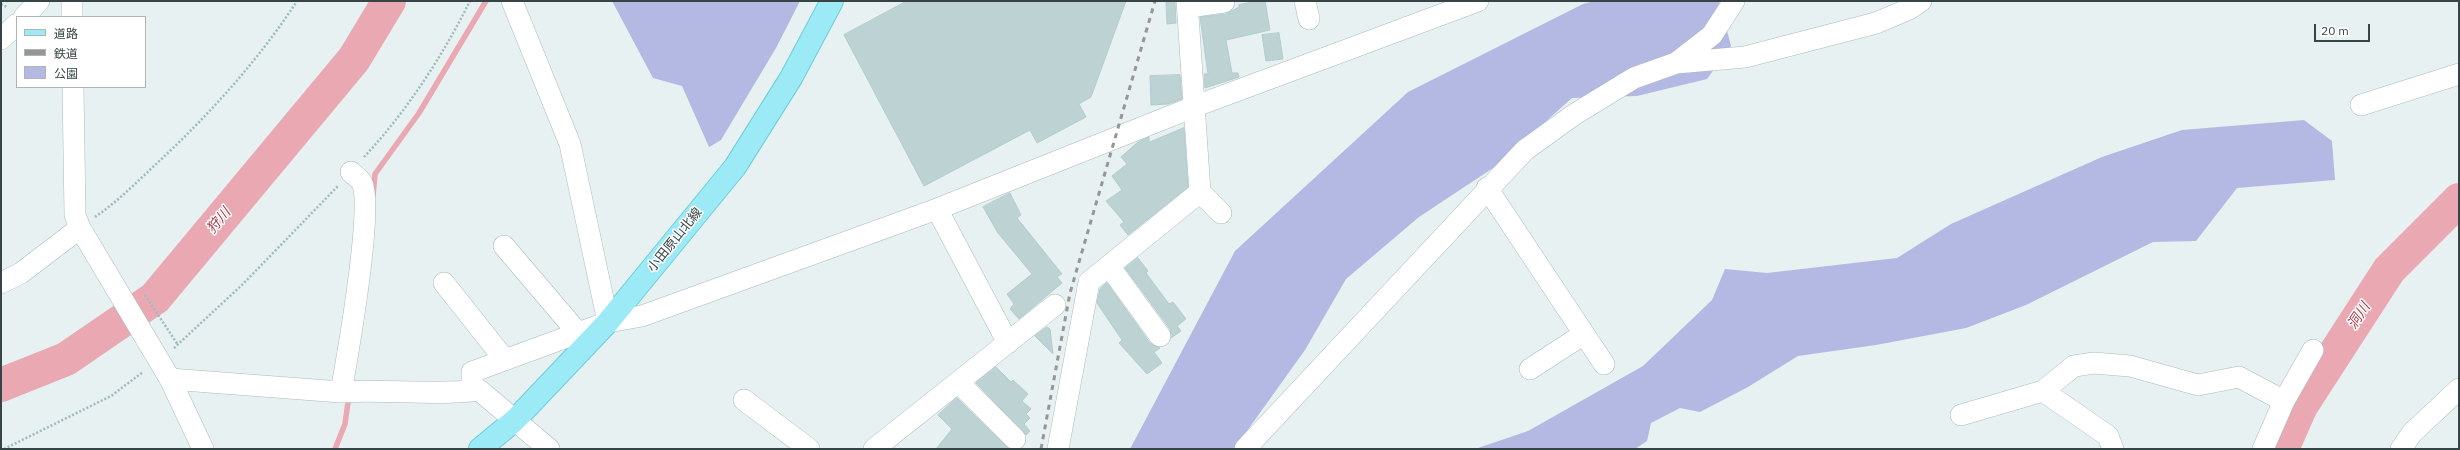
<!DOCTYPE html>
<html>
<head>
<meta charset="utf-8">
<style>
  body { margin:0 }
  #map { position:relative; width:2460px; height:450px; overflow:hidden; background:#e7f1f2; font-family:"IBM Plex Sans","Noto Sans JP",sans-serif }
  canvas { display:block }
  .frame { position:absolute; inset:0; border:2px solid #374445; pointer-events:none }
  .legend { position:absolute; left:16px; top:16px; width:130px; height:72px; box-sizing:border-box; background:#fff; border:1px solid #afb4b5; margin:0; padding:5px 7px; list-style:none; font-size:12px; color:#374445 }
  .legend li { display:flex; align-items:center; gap:8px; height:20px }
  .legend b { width:20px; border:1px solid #afb4b5 }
  .scale { position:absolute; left:2314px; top:24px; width:56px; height:18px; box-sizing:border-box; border:2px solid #374445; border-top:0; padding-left:5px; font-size:12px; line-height:14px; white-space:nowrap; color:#374445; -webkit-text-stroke:3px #fff; paint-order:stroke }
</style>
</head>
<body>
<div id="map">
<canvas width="2460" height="450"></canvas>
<div class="frame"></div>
<ul class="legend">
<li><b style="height:5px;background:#9ceaf6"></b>道路</li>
<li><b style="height:5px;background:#969696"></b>鉄道</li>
<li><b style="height:11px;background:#b3b9e3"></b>公園</li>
</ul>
<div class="scale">20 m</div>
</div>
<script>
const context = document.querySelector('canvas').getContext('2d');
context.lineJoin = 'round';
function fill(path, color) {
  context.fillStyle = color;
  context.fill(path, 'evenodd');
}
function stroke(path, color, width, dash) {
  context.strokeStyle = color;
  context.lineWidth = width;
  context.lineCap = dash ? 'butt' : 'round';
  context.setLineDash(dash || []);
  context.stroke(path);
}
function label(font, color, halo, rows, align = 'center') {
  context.font = font + ' "IBM Plex Sans","Noto Sans JP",sans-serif';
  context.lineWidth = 3;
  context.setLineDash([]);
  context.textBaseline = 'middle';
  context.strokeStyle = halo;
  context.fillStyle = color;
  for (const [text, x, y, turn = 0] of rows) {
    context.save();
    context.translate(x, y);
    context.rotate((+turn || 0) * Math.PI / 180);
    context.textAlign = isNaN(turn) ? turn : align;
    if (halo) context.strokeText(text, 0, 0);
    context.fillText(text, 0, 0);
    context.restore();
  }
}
const green = new Path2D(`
  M 612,1 L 800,1 L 776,48 L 721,140 L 709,147 L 682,86 L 653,78 Z
  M 1594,1 L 1719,1 L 1731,46 L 1707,79 L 1637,96 L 1572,98 L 1496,166 L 1419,217 L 1346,279 L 1305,350 L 1234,449 L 1130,449 L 1235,251 L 1408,92 L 1583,4 Z
  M 2304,120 L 2332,141 L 2335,180 L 2237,188 L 2196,241 L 2153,242 L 2026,305 L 1966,328 L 1876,345 L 1798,356 L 1748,387 L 1700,412 L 1680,408 L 1651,423 L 1647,441 L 1635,449 L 1475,449 L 1528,431 L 1643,366 L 1712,300 L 1725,269 L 1767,273 L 1897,258 L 1951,224 L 2102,157 L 2182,130 Z`);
const stream = new Path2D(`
  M 373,196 L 375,174 L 419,113 L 486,1
  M 335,449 L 345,424 L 349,395`);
const river = new Path2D(`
  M 1,385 L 66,359 L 155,298 L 354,59 L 389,1
  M 2282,449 L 2301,406 L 2389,270 L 2459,200`);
const building = new Path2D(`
  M 907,1 L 1126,1 L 1091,97 L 1079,104 L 1086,117 L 1037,143 L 1030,130 L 924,186 L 844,35 Z
  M 1258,1 L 1265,1 L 1270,30 L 1226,40 L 1232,73 L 1238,73 L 1239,77 L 1205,88 L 1204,74 L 1208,74 L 1200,17 L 1226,14 L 1239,7 L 1239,5 Z
  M 1175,2 L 1176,23 L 1167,24 L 1166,3 Z
  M 1279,33 L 1283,59 L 1266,61 L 1262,35 Z
  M 1180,75 L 1182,99 L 1168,104 L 1151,105 L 1150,76 Z
  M 1184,128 L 1188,187 L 1128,235 L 1120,225 L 1124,222 L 1106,201 L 1122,190 L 1112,176 L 1127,164 L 1121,157 L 1138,142 L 1149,137 L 1149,142 Z
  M 1010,193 L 1021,215 L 1017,218 L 1062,274 L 1057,277 L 1062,283 L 1019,319 L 1010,309 L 1014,304 L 1007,294 L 1032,274 L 998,233 L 983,207 Z
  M 1138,258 L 1148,271 L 1146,273 L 1169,304 L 1173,302 L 1186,319 L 1177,326 L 1181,331 L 1171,338 L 1170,329 L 1125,268 Z
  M 1107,283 L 1150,343 L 1160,348 L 1154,352 L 1162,363 L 1147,374 L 1119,343 L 1122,340 L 1097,303 L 1100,289 Z
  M 1047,327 L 1050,329 L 1053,354 L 1035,336 Z
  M 996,367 L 1011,382 L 1013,380 L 1028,394 L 1022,401 L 1031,409 L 1026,414 L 1030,418 L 1024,424 L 1030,431 L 1026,435 L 976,383 Z
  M 957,398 L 1007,447 L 1009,449 L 936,449 L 952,429 L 938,415 Z`);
const path = new Path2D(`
  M 1,4 L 7,7
  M 364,157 C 407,111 442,57 470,1
  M 95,217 C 117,202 136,183 155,165 C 208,116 258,61 297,1
  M 145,295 L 178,345
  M 174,348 L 243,284 L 338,186
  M 4,449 L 111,396 L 143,372`);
const minor = new Path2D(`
  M 72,1 L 72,17
  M 512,1 L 570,144 L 608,322
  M 1305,1 L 1309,19
  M 1188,7 L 1224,2
  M 24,17 L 39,1
  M 1,39 L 17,24
  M 1676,63 L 1712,35 L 1734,1
  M 73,87 L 75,215 L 80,228 L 170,379 L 203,449
  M 2361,105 L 2459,74
  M 1487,188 L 1604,364
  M 1200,192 L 1221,213
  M 937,209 L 1008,343
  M 504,246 L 578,333
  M 1109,266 L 1160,336
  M 1,283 L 21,273 L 80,228
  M 444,283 L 505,360
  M 1530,369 L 1584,334
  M 170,379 L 341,392 C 387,389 433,396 479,390 L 549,449
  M 959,383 L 1015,439
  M 472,391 L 472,372 L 608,322 L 642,316 L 937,209 L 1196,106 L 1478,1
  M 2043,391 L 2108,436 L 2113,449
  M 341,392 C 347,359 374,206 362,183 C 360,179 354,175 351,172
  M 744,400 L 809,449
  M 1961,415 L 2043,391 L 2074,366 L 2094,363 L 2130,366 L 2198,385 L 2239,377 L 2284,401
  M 874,449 L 1055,305
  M 1058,449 L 1089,282 L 1200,192 L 1187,1
  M 1245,449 L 1525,150 L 1575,114 L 1634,78 L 1676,63 L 1745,57 L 1876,23 L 1909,9 L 1921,1
  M 2263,449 L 2284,401 L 2313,350
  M 2401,449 L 2412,433 L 2459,389`);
const major = new Path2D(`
  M 480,449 L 515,420 L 608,322 L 735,167 L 791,78 L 832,1`);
const rail = new Path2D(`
  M 1041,449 L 1070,293 L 1155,1`);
const streetNames = [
  ["小田原山北線",675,240,-51]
];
const waterNames = [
  ["狩川",219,221,-50],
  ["洞川",2359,316,-57]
];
fill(green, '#b3b9e3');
stroke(stream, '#eaa8b3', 5.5);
stroke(river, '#eaa8b3', 34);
fill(building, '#bdd2d3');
stroke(building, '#b1cccd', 1);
stroke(minor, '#aabbbd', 22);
stroke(major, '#6dcdda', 24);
stroke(path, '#9dbbbd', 2.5, [2, 2]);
stroke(minor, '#fff', 21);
stroke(major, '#9ceaf6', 22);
stroke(rail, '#969696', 3, [5, 5]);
label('13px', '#374445', '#fff', streetNames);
label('italic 14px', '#a8394a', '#fff', waterNames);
</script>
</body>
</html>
